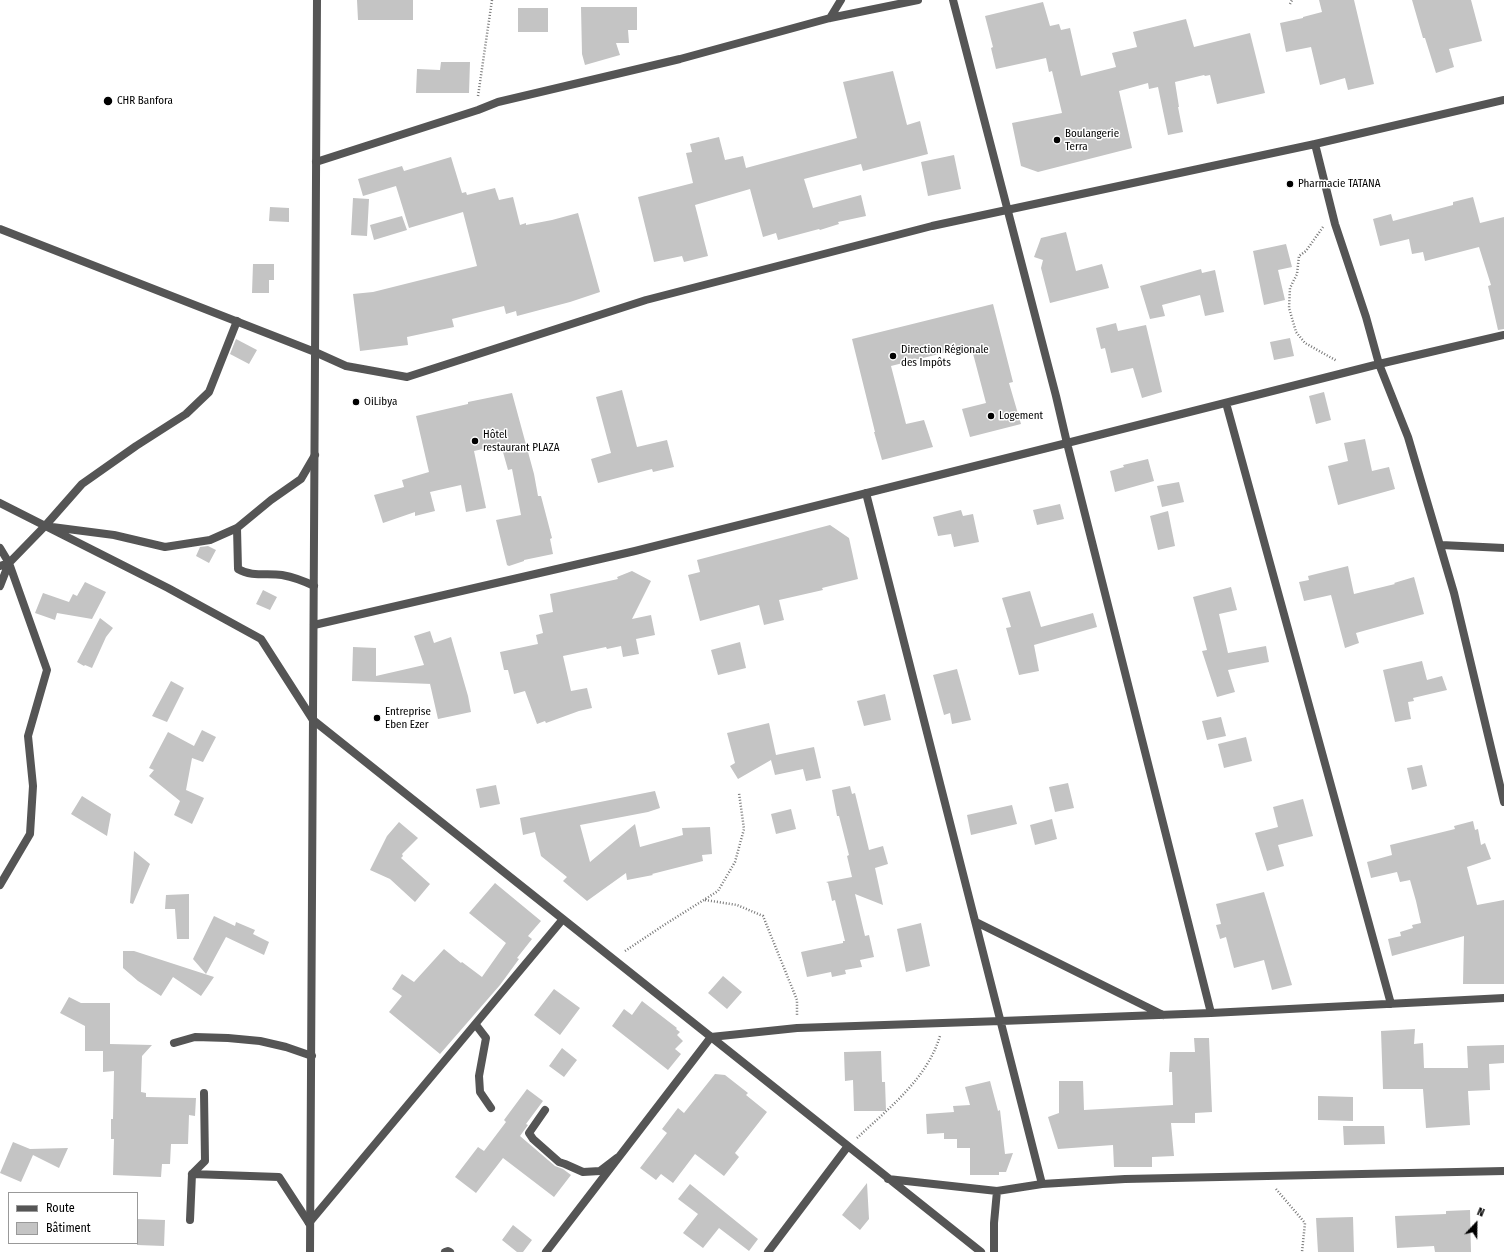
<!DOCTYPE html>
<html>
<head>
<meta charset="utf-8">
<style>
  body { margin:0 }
  #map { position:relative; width:1504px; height:1252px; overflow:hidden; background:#fff; font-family:"Fira Sans Condensed",sans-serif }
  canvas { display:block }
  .legend { position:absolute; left:8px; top:1192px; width:130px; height:52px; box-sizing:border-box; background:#fff; border:1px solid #999; margin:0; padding:5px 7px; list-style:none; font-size:12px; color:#000 }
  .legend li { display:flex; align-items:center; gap:8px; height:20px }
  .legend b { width:20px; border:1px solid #999 }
  .north { position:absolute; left:1456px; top:1204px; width:40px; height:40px; -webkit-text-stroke:3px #fff; paint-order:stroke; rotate:22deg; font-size:11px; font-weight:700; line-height:16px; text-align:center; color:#000 }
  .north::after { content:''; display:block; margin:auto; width:14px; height:18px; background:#000; clip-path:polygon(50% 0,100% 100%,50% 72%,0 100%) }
</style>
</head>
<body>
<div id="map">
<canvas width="1504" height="1252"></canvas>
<ul class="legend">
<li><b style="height:5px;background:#555"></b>Route</li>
<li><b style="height:11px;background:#c4c4c4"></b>Bâtiment</li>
</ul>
<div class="north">N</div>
</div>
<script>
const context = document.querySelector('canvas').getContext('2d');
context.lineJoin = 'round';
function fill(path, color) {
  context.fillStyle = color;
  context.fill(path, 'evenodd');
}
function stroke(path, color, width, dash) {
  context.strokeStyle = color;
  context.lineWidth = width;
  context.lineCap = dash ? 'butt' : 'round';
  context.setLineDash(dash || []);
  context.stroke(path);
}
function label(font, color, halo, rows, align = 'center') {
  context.font = font + ' "Fira Sans Condensed",sans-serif';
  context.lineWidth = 3;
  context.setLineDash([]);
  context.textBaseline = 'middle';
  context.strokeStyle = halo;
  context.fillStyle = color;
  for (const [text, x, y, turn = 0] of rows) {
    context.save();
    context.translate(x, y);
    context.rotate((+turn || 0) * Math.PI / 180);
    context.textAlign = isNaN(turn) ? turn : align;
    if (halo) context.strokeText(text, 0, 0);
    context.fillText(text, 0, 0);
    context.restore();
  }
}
const building = new Path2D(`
  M 357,0 L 413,0 L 413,20 L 358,20 Z
  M 1319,0 L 1354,0 L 1374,84 L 1348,90 L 1345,78 L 1320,85 L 1311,47 L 1286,52 L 1280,23 L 1303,18 L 1303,17 L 1322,12 Z
  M 1412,0 L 1471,0 L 1482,41 L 1449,49 L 1454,67 L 1436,73 L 1425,38 L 1423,38 Z
  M 1043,2 L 1050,26 L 1059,24 L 1061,30 L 1070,28 L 1081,76 L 1116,67 L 1112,53 L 1137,47 L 1133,32 L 1186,19 L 1194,47 L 1250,33 L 1265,93 L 1217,104 L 1210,75 L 1205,76 L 1204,75 L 1175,82 L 1179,107 L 1178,107 L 1183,132 L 1168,135 L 1158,87 L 1149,89 L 1148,83 L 1119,91 L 1132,148 L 1038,172 L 1021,166 L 1012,123 L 1062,113 L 1052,71 L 1049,72 L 1046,58 L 996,69 L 991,48 L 993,47 L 985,16 Z
  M 581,7 L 637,7 L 637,30 L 628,30 L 629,43 L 616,43 L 620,55 L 585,65 L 582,54 Z
  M 518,8 L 548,8 L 548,32 L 518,32 Z
  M 441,62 L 470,62 L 469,93 L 416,93 L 417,69 L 440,70 Z
  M 893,71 L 907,125 L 920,121 L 928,154 L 863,171 L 861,164 L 804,179 L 813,208 L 861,195 L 866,216 L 838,222 L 839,224 L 820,230 L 819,229 L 778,240 L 776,233 L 763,237 L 750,189 L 695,205 L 708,256 L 684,262 L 682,256 L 654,262 L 638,197 L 693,183 L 686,153 L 692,152 L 690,144 L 719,137 L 725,160 L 743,156 L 746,168 L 857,138 L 843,82 Z
  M 954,155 L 961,189 L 928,196 L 921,162 Z
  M 451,157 L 462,193 L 466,192 L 467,195 L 495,188 L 499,200 L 513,197 L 520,225 L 526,223 L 526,225 L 552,220 L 578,213 L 600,292 L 570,302 L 517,316 L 516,311 L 506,314 L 504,306 L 452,319 L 454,327 L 407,337 L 408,345 L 360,351 L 353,294 L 373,292 L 477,266 L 463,212 L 409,228 L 396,186 L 363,196 L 358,179 L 402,166 L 404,171 Z
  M 1473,197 L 1480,223 L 1504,217 L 1504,329 L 1498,330 L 1488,286 L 1491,285 L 1479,247 L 1425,261 L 1423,252 L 1412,254 L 1409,239 L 1380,246 L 1373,219 L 1391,214 L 1393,221 L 1453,205 L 1453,202 Z
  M 353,198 L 369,199 L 367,236 L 351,235 Z
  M 270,207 L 289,208 L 289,222 L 269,221 Z
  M 402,216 L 407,230 L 374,240 L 370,225 Z
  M 1066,232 L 1076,271 L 1102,264 L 1109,288 L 1050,303 L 1041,268 L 1043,260 L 1034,257 L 1041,238 Z
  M 1286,244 L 1292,267 L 1278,270 L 1285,300 L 1264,305 L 1253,251 Z
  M 253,264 L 274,264 L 274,280 L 269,280 L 269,293 L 252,293 Z
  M 1201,269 L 1202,273 L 1215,270 L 1224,312 L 1205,316 L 1200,295 L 1162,305 L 1165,316 L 1150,319 L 1140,286 Z
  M 993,304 L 1013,382 L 1009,383 L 1021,424 L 970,437 L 962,409 L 986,403 L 971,346 L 891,366 L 906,424 L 924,420 L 933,447 L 882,460 L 874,432 L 875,432 L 852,339 Z
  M 1116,323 L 1118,331 L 1146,325 L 1162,392 L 1142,398 L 1133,368 L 1111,373 L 1105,348 L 1101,349 L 1096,328 Z
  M 1290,338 L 1294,356 L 1274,360 L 1270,342 Z
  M 236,339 L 257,350 L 249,364 L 230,354 Z
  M 622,390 L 637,447 L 667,440 L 674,467 L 653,472 L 652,469 L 598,483 L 591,459 L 611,453 L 596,397 Z
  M 1324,392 L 1331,420 L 1316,424 L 1309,396 Z
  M 512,393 L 534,474 L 538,496 L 541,496 L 552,538 L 550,539 L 553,554 L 524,560 L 524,561 L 509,566 L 507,565 L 496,520 L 521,515 L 512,469 L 508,470 L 501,445 L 474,451 L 486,508 L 466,512 L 461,485 L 430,492 L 435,511 L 415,516 L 415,512 L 383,523 L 374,495 L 404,487 L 402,480 L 429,472 L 416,416 L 468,404 L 468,402 Z
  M 1365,439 L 1372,471 L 1389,467 L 1395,489 L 1338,505 L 1328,466 L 1348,461 L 1344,443 Z
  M 1148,459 L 1154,481 L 1115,492 L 1110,471 L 1124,467 L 1123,465 Z
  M 1179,482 L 1184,502 L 1162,507 L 1157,486 Z
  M 1060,504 L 1064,519 L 1037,525 L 1033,510 Z
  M 961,510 L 963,516 L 973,514 L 979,542 L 954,547 L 951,534 L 938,536 L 933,517 Z
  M 1168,511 L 1175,546 L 1158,550 L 1150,516 Z
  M 830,525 L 849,538 L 858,579 L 822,588 L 823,590 L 779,600 L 784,620 L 764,625 L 759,605 L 700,621 L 688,575 L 700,572 L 697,560 Z
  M 208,546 L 216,550 L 209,563 L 196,556 L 200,547 Z
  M 1348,566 L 1354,594 L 1395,584 L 1394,583 L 1414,577 L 1424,614 L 1356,633 L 1359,643 L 1345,648 L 1331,595 L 1304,601 L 1299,582 L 1309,580 L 1308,576 Z
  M 632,571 L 651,581 L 632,619 L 651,615 L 655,635 L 636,639 L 639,654 L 623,657 L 621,646 L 607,649 L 606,647 L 563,656 L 571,691 L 587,688 L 592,708 L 579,711 L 546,723 L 545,721 L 537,724 L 525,691 L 514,694 L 508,670 L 504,670 L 500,652 L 538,644 L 536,635 L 543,633 L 539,615 L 553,612 L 550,594 L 618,579 L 617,577 Z
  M 85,582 L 106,592 L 92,619 L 57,613 L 55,620 L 35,613 L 43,593 L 69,602 L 73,594 L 77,596 Z
  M 1231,587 L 1237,610 L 1219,614 L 1228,653 L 1266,646 L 1269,662 L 1228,670 L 1235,692 L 1217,697 L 1202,651 L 1207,650 L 1193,597 Z
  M 263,590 L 277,597 L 270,610 L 256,604 Z
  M 1030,591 L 1041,627 L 1093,613 L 1097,627 L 1034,645 L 1039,671 L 1019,675 L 1006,628 L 1011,627 L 1002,598 Z
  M 100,618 L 113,628 L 106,637 L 92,668 L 85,665 L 84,666 L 77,662 Z
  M 430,631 L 434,643 L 451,637 L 468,696 L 471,712 L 438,719 L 430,684 L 432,684 L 352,681 L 353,647 L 376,648 L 376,676 L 424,665 L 414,636 Z
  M 740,642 L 746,668 L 718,675 L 711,650 Z
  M 1422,661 L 1427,680 L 1442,676 L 1447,690 L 1413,698 L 1414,701 L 1408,702 L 1411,719 L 1395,722 L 1383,670 Z
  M 957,669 L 971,720 L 952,724 L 950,713 L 944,715 L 933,675 Z
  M 171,681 L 184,688 L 167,722 L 152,716 Z
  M 885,694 L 891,720 L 864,726 L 857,701 Z
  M 1221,717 L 1226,736 L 1207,740 L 1202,721 Z
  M 769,723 L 776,755 L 814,747 L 821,778 L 806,781 L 803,769 L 775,775 L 771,760 L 738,779 L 730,766 L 735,763 L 727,733 Z
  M 202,730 L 216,737 L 203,762 L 192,758 L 186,790 L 204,798 L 192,824 L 174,815 L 180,801 L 149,776 L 154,770 L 149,768 L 168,732 L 194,746 Z
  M 1246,737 L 1252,761 L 1224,768 L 1218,744 Z
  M 1422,765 L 1427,786 L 1412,790 L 1407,768 Z
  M 1068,783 L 1074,808 L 1055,812 L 1049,787 Z
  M 496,785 L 500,804 L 480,808 L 476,789 Z
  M 850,786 L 852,794 L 855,793 L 869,850 L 883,846 L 888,864 L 875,868 L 883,905 L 855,894 L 865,936 L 869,935 L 874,957 L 860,960 L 862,967 L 845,970 L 846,974 L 832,977 L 831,972 L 807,977 L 801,952 L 843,943 L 843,941 L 845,941 L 835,900 L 832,901 L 828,883 L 826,882 L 852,877 L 847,856 L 849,855 L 839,816 L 837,816 L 832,790 Z
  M 655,791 L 660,808 L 648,812 L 580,825 L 590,862 L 635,824 L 640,847 L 683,835 L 682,828 L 710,827 L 712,854 L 702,855 L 703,861 L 652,874 L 653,875 L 627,880 L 626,873 L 587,901 L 563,881 L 567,877 L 541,856 L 535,832 L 523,835 L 520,818 Z
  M 82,796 L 111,814 L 107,836 L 71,814 Z
  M 1303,799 L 1313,836 L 1278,845 L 1284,866 L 1267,871 L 1255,833 L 1278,827 L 1273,807 Z
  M 1012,805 L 1017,824 L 971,835 L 967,815 Z
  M 791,809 L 796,829 L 776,834 L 771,814 Z
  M 1052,819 L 1057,839 L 1035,845 L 1030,825 Z
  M 1473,821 L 1475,830 L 1478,829 L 1481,845 L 1485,843 L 1491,859 L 1467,867 L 1477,905 L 1504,900 L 1504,984 L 1463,984 L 1464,936 L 1392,956 L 1388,939 L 1401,936 L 1400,932 L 1413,928 L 1412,925 L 1421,923 L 1416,901 L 1410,880 L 1400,882 L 1397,872 L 1371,878 L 1367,862 L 1392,855 L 1390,845 L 1455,829 L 1454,826 Z
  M 399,822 L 418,838 L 402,854 L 403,856 L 401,858 L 430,884 L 415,902 L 390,879 L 370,870 L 387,836 Z
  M 134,851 L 150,864 L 133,904 L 130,903 Z
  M 495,883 L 541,921 L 528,936 L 532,939 L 517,958 L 519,959 L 500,985 L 440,1054 L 389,1012 L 402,996 L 392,989 L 402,974 L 414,982 L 444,949 L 461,963 L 462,962 L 482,977 L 506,943 L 469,913 Z
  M 1264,892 L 1292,985 L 1272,990 L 1264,960 L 1234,968 L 1226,937 L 1220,939 L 1216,925 L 1221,924 L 1216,904 Z
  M 189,894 L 189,939 L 177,939 L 175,909 L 165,909 L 166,895 Z
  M 214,916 L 235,926 L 236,922 L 255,930 L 253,934 L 269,942 L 264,955 L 226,937 L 206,974 L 193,959 Z
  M 921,923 L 930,966 L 906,972 L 897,929 Z
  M 123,951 L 134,951 L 214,977 L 201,996 L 173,977 L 161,996 L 138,981 L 123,968 Z
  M 723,976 L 742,992 L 727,1009 L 708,993 Z
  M 554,989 L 580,1008 L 560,1035 L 534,1015 Z
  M 69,997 L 81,1003 L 110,1003 L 110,1044 L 152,1045 L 142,1056 L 141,1092 L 146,1093 L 146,1097 L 196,1098 L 195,1116 L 189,1115 L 188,1144 L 171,1144 L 170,1164 L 162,1164 L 161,1177 L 113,1175 L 114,1139 L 111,1139 L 111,1119 L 113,1119 L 114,1071 L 103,1072 L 103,1051 L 85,1051 L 85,1026 L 60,1013 Z
  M 642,1001 L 677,1028 L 676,1029 L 680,1032 L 677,1035 L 683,1041 L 675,1049 L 681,1054 L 668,1070 L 612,1026 L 624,1009 L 632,1015 Z
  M 1415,1029 L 1414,1044 L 1423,1043 L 1424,1068 L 1468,1068 L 1467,1046 L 1504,1045 L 1504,1063 L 1489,1064 L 1490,1090 L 1468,1091 L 1470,1125 L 1426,1128 L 1423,1089 L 1383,1089 L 1381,1031 Z
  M 1194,1038 L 1209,1038 L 1212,1112 L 1195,1113 L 1195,1123 L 1171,1123 L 1174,1156 L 1152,1157 L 1152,1167 L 1114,1167 L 1113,1145 L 1058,1149 L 1048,1117 L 1059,1113 L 1059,1081 L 1083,1081 L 1084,1110 L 1173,1105 L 1172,1072 L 1169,1072 L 1170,1052 L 1195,1052 Z
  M 562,1048 L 577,1060 L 564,1077 L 549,1066 Z
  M 881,1051 L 882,1082 L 885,1082 L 886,1111 L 854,1111 L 853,1080 L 845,1081 L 844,1052 Z
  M 715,1074 L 725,1075 L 748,1093 L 746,1095 L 767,1112 L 735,1153 L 739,1157 L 724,1176 L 695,1154 L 673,1183 L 661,1174 L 656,1180 L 640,1168 L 667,1133 L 662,1129 L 678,1108 L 684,1113 Z
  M 990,1081 L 998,1111 L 1000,1110 L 1005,1154 L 1013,1153 L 1006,1172 L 999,1172 L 999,1175 L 970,1175 L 970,1148 L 957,1148 L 957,1139 L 944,1139 L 944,1133 L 927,1134 L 926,1114 L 954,1112 L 953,1106 L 970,1105 L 965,1087 Z
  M 527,1089 L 543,1101 L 526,1124 L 528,1125 L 520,1136 L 555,1166 L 563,1169 L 571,1175 L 554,1197 L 503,1158 L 476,1193 L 455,1177 L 478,1147 L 484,1151 L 506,1122 L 504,1120 Z
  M 1318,1096 L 1353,1097 L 1353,1121 L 1318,1120 Z
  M 1343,1126 L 1384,1126 L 1385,1144 L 1344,1145 Z
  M 13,1142 L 30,1149 L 68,1148 L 59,1168 L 33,1155 L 21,1182 L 0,1173 Z
  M 867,1183 L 869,1219 L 860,1230 L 842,1215 Z
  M 690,1184 L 758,1239 L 749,1251 L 719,1228 L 703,1248 L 683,1233 L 698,1214 L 678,1199 Z
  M 1470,1210 L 1471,1252 L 1435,1252 L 1434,1246 L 1397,1248 L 1395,1216 L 1446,1214 L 1446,1211 Z
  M 1353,1217 L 1354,1252 L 1318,1252 L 1316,1218 Z
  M 137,1219 L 165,1220 L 164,1246 L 137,1245 Z
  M 513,1225 L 532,1240 L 523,1252 L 517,1252 L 502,1240 Z`);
const path = new Path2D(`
  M 1290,4 L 1292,0
  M 478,96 L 492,0
  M 1323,227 L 1306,251 L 1299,256 L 1297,274 L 1290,288 L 1289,308 L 1296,332 L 1305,343 L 1337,361
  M 705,900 L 737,905 L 763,916 L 797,1000 L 797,1016
  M 625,951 L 664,925 L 718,891 L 735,862 L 744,829 L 739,793
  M 857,1138 C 889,1108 927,1079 940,1036
  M 1276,1189 L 1305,1223 L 1302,1252`);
const service = new Path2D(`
  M 476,1025 L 486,1038 L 479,1076 L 480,1092 L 491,1108
  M 174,1043 L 195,1037 L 228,1038 L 260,1041 L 286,1047 L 312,1056
  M 545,1110 L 529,1133 L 533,1139 L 559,1162 L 565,1164 L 583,1172 L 600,1171 L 617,1158
  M 192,1174 L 205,1161 L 204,1093
  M 190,1220 L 192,1174 L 279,1177 L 309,1223
  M 445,1252 L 448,1251 L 450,1252`);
const minor = new Path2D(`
  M 953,0 L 1056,396 L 1067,443 L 1379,364 L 1504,335
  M 830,18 L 841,0
  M 1315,144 L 1335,224 L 1366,317 L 1379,364 L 1408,437 L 1454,593 L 1504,802
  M 316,162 L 478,110 L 498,102 L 680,59 L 830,18 L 918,0
  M 315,352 L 346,366 L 407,377 L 646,300 L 932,226 L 1315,144 L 1504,100
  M 1226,403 L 1391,1004
  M 866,493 L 1042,1184
  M 0,503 L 168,588 L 261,639 L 313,720 L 981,1252
  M 52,527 L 114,535 L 165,547 L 210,540 L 237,528 L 271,500 L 301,479 L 315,455
  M 237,528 L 238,569 C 251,577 268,573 282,575 C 293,577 304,581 314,586
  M 1441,545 L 1504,548
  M 0,548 L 9,563 L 47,670 L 28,736 L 33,786 L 30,834 L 0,885
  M 0,566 L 9,563
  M 0,586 L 9,563 L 45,526 L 82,484 L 136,446 L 186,414 L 209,392 L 237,321
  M 314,625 L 635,551 L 1067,443 L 1211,1013 L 1504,998
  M 976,922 L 1163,1015
  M 888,1179 L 997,1191 L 1042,1184 L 1125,1179 L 1504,1171
  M 309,1223 L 563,919
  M 546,1252 L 711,1037 L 797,1028 L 1001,1021 L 1211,1013
  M 768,1252 L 848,1146
  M 994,1252 L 994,1223 L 997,1191`);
const tertiary = new Path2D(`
  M 0,229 L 315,352
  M 310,1252 L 317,0`);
const markers = [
  [108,101,5,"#000"],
  [1057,140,4,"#000"],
  [1290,184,4,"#000"],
  [893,356,4,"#000"],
  [356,402,4,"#000"],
  [991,416,4,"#000"],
  [475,441,4,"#000"],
  [377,718,4,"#000"]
];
const poiNames = [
  ["CHR Banfora",117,101],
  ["Boulangerie",1065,134],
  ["Terra",1065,147],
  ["Pharmacie TATANA",1298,184],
  ["Direction Régionale",901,350],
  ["des Impôts",901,363],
  ["OiLibya",364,402],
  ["Logement",999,416],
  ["Hôtel",483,435],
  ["restaurant PLAZA",483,448],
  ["Entreprise",385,712],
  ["Eben Ezer",385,725]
];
fill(building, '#c4c4c4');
stroke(path, '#777', 2.5, [1, 2]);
stroke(service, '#555', 8);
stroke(minor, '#555', 8);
stroke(tertiary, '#555', 8);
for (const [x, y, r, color] of markers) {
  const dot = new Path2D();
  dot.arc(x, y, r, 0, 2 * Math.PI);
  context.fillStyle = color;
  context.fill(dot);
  stroke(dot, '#fff', 1.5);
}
label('11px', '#000', '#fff', poiNames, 'left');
</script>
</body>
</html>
